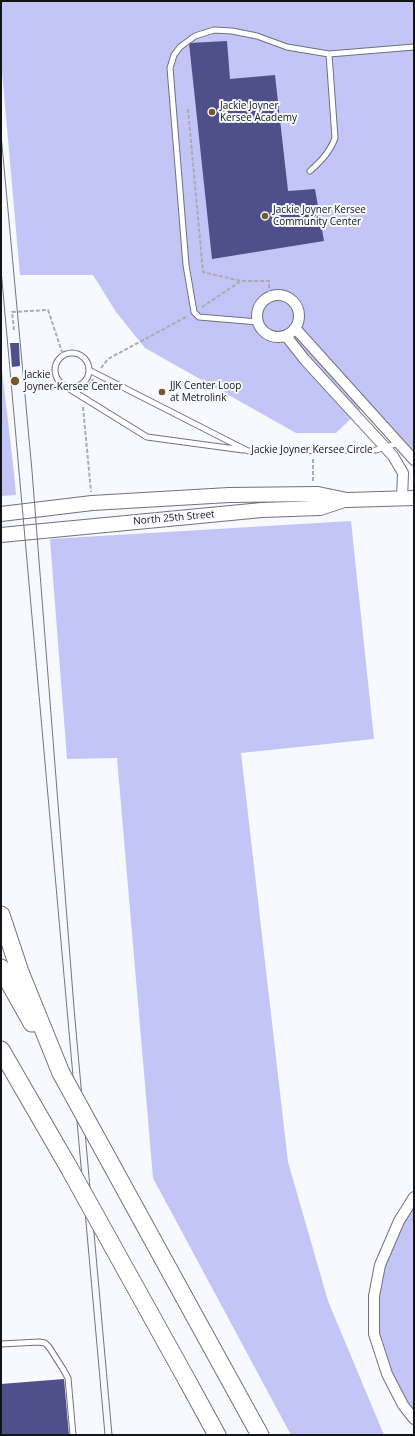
<!DOCTYPE html>
<html>
<head>
<meta charset="utf-8">
<style>
  body { margin:0 }
  #map { position:relative; width:415px; height:1436px; overflow:hidden; background:#f8f9fe; font-family:"Open Sans",sans-serif }
  canvas { display:block }
  .frame { position:absolute; inset:0; border:2px solid #131418; pointer-events:none }
</style>
</head>
<body>
<div id="map">
<canvas width="415" height="1436"></canvas>
<div class="frame"></div>
</div>
<script>
const context = document.querySelector('canvas').getContext('2d');
context.lineJoin = 'round';
function fill(path, color) {
  context.fillStyle = color;
  context.fill(path, 'evenodd');
}
function stroke(path, color, width, dash) {
  context.strokeStyle = color;
  context.lineWidth = width;
  context.lineCap = dash ? 'butt' : 'round';
  context.setLineDash(dash || []);
  context.stroke(path);
}
function label(font, color, halo, rows, align = 'center') {
  context.font = font + ' "Open Sans",sans-serif';
  context.lineWidth = 4;
  context.setLineDash([]);
  context.textBaseline = 'middle';
  context.strokeStyle = halo;
  context.fillStyle = color;
  for (const [text, x, y, turn = 0] of rows) {
    context.save();
    context.translate(x, y);
    context.rotate((+turn || 0) * Math.PI / 180);
    context.textAlign = isNaN(turn) ? turn : align;
    if (halo) context.strokeText(text, 0, 0);
    context.fillText(text, 0, 0);
    context.restore();
  }
}
const green = new Path2D(`
  M 1,1 L 414,1 L 414,452 L 368,402 L 336,433 L 296,433 L 145,348 L 116,312 L 93,275 L 20,275 L 1,60 Z
  M 1,361 L 14,473 L 16,495 L 1,496 Z
  M 351,521 L 374,739 L 241,753 L 288,1162 L 328,1301 L 384,1435 L 291,1435 L 153,1178 L 117,758 L 67,759 L 50,539 Z
  M 414,1197 L 414,1419 L 403,1405 L 374,1334 L 380,1265 Z`);
const building = new Path2D(`
  M 227,41 L 230,79 L 275,75 L 288,191 L 315,189 L 324,241 L 212,259 L 189,43 Z
  M 10,343 L 19,343 L 20,366 L 12,367 Z
  M 64,1379 L 69,1435 L 1,1435 L 1,1384 Z`);
const path = new Path2D(`
  M 188,109 L 203,272 L 241,281
  M 202,307 L 241,281 L 269,281 L 269,297
  M 14,330 L 12,312 L 48,310 L 63,355
  M 101,368 L 108,359 L 186,317
  M 86,391 L 93,379
  M 83,407 L 91,492
  M 313,459 L 313,482`);
const lane = new Path2D(`
  M 310,171 C 321,161 330,152 335,138 L 329,54
  M 258,322 L 199,317 L 194,312 L 186,265 L 170,68 L 174,55 L 180,47 L 195,36 L 214,30 L 232,31 L 257,36 L 287,47 L 329,54 L 414,47
  M55 370a17 17 0 1 1 34 0a17 17 0 1 1-34 0Z
  M 89,370 L 248,451 L 376,450 L 399,443
  M 63,385 L 147,437 L 243,450
  M 1,1344 L 39,1342 L 45,1343 L 49,1347 L 63,1369 L 68,1378 L 73,1435`);
const street = new Path2D(`
  M257 316a21 21 0 1 1 42 0a21 21 0 1 1-42 0Z
  M 295,328 L 414,460
  M 286,336 L 305,360 L 393,456 L 403,473 L 402,499
  M 414,1197 L 399,1221 L 380,1265 L 374,1296 L 374,1334 L 387,1374 L 403,1405 L 414,1419`);
const secondary = new Path2D(`
  M 1,514 L 92,503 L 229,495 L 318,494 L 347,500 L 414,498
  M 1,535 L 262,510 L 320,508 L 344,500`);
const highway = new Path2D(`
  M 1,915 L 20,972 L 61,1073
  M 1,968 L 32,1023
  M 1,1050 L 68,1166
  M 184,1297 L 260,1435
  M 188,1382 L 217,1435`);
const tram = new Path2D(`
  M 1,134 L 32,471 L 74,1008 L 112,1435
  M 1,269 L 105,1435`);
const highwayBridge = new Path2D(`
  M 61,1073 L 184,1297
  M 68,1166 L 188,1382`);
const markers = [
  [212,112,4,"#77572d"],
  [265,216,4,"#77572d"],
  [15,381,5,"#77572d"],
  [162,392,4,"#77572d"]
];
const poiNames = [
  ["Jackie Joyner",220,106],
  ["Kersee Academy",220,118],
  ["Jackie Joyner Kersee",273,210],
  ["Community Center",273,222],
  ["Jackie",24,375],
  ["Joyner-Kersee Center",24,387],
  ["JJK Center Loop",170,386],
  ["at Metrolink",170,398]
];
const streetNames = [
  ["Jackie Joyner Kersee Circle",312,450],
  ["North 25th Street",174,518,-5]
];
fill(green, '#c2c5f5');
fill(building, '#4f4f89');
stroke(lane, '#70717d', 7);
stroke(street, '#70717d', 12);
stroke(secondary, '#70717d', 16);
stroke(highway, '#70717d', 19);
stroke(path, '#abacb1', 2, [4, 2]);
stroke(lane, '#fff', 5);
stroke(street, '#fff', 10);
stroke(secondary, '#fff', 14);
stroke(highway, '#fff', 17);
stroke(tram, '#747579', 1);
stroke(highwayBridge, '#70717d', 19, []);
stroke(highwayBridge, '#fff', 17);
for (const [x, y, r, color] of markers) {
  const dot = new Path2D();
  dot.arc(x, y, r, 0, 2 * Math.PI);
  context.fillStyle = color;
  context.fill(dot);
  stroke(dot, '#f8f9fe', 1.5);
}
label('10px', '#131418', '#f8f9fe', poiNames, 'left');
label('10px', '#131418', '#f8f9fe', streetNames);
</script>
</body>
</html>
